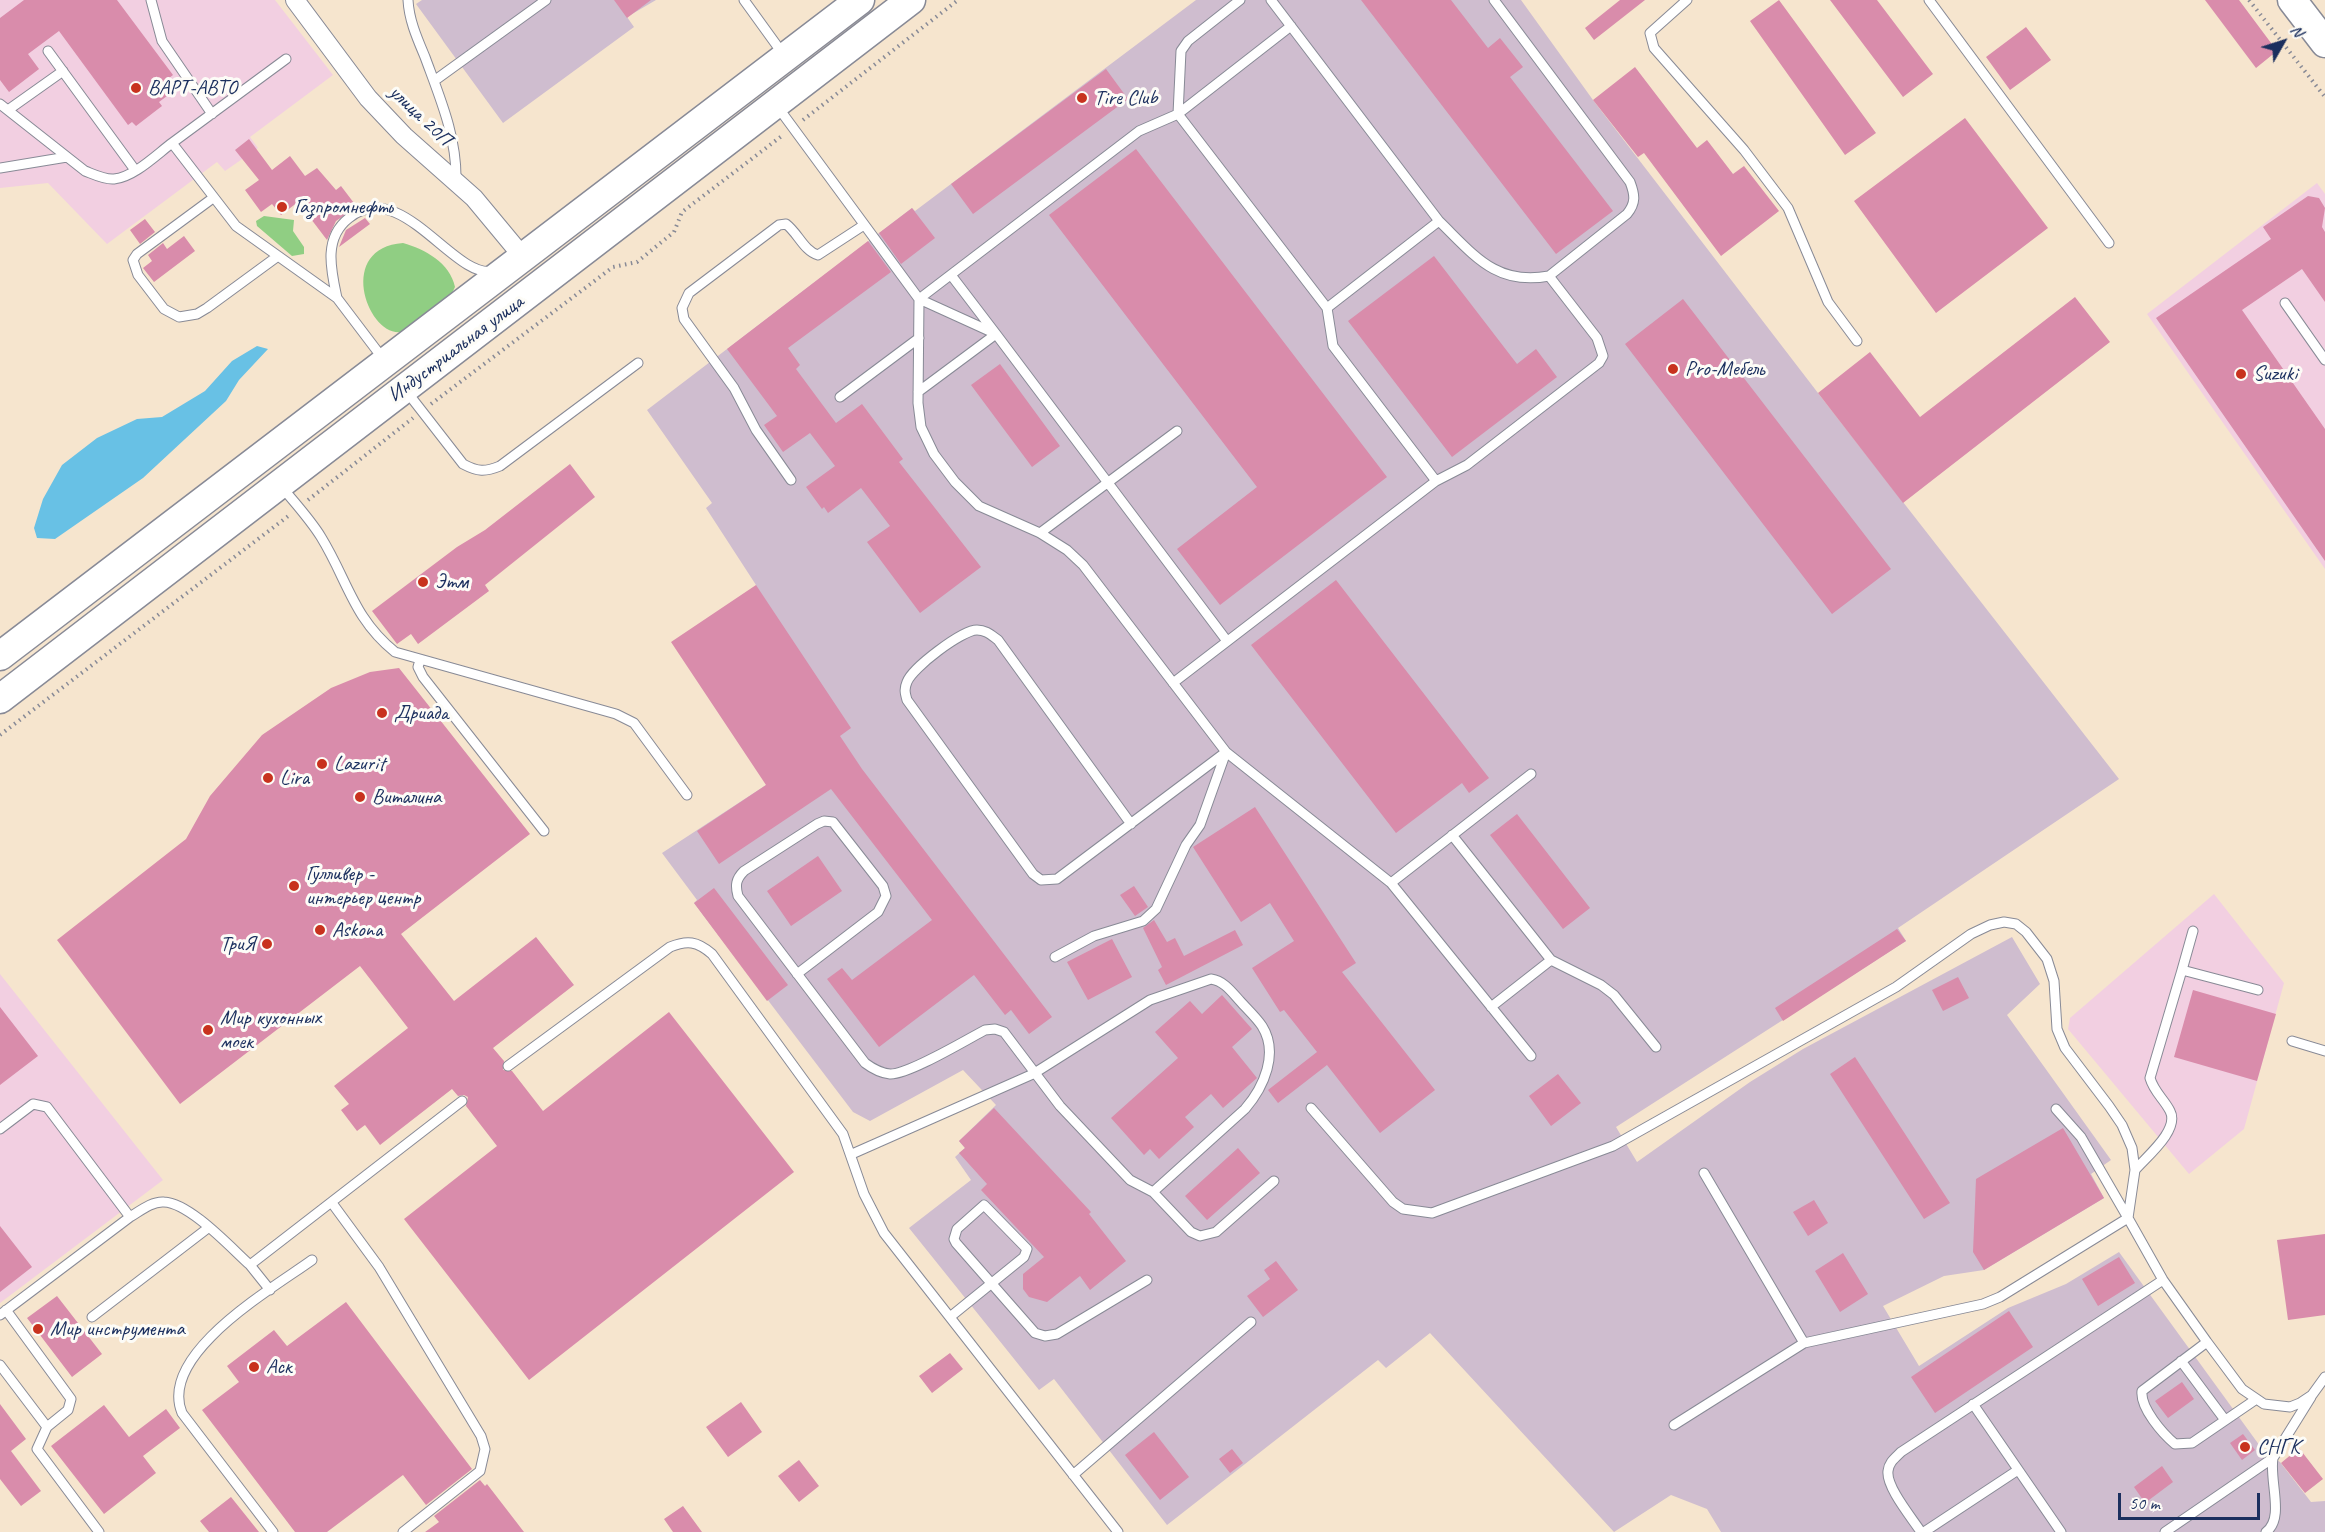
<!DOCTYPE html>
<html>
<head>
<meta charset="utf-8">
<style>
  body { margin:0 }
  #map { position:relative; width:2325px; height:1532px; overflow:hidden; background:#f6e5ce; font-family:Caveat,sans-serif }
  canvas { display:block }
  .north { position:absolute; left:2253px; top:12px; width:60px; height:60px; -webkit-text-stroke:4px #fdfcf7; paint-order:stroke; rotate:51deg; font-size:16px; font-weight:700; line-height:24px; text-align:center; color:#1b2f5e }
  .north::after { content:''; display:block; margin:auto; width:21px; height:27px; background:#1b2f5e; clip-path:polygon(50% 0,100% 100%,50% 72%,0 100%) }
  .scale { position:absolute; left:2118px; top:1493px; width:142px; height:27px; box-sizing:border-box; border:3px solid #1b2f5e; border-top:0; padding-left:8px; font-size:18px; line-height:21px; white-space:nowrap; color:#1b2f5e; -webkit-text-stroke:4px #fdfcf7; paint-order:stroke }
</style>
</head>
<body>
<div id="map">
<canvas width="2325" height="1532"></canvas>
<div class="north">N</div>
<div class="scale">50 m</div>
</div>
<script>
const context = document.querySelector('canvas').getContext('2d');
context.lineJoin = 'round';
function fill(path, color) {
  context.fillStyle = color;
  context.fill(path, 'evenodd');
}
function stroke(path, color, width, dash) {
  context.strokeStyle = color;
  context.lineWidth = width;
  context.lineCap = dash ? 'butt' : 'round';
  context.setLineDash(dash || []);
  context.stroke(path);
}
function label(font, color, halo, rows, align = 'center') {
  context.font = font + ' Caveat,sans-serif';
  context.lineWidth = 6;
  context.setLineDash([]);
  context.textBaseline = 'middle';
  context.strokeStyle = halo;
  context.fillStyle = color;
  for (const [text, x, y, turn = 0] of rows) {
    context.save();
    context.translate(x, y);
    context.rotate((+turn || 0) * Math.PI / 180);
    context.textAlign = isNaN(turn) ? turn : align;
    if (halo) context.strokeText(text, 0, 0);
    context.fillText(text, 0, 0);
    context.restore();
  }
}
const built = new Path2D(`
  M 0,0 L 275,0 L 333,75 L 250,137 L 258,148 L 225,171 L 217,162 L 107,244 L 48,183 L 0,188 Z
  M 2317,183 L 2325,194 L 2325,569 L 2147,314 Z
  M 2214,894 L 2284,983 L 2244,1129 L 2189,1174 L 2068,1029 L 2070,1018 Z
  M 0,974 L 163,1180 L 0,1303 Z`);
const industrial = new Path2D(`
  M 422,0 L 656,0 L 627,17 L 634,27 L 503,123 L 416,4 Z
  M 1196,0 L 1521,0 L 1593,100 L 1818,393 L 2119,779 L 1898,928 L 1906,941 L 1616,1127 L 1637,1162 L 1750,1082 L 1803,1049 L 2012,937 L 2040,984 L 2007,1015 L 2111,1160 L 2091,1174 L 2104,1198 L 1984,1270 L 1944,1276 L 1883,1306 L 1919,1366 L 2008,1308 L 2066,1284 L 2119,1252 L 2265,1453 L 2280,1462 L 2311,1502 L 2325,1501 L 2325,1532 L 1721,1532 L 1707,1509 L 1671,1495 L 1614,1532 L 1430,1333 L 1386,1368 L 1378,1360 L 1167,1525 L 1054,1379 L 1039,1390 L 909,1228 L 971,1180 L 955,1157 L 965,1148 L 959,1141 L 996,1105 L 963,1070 L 870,1121 L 853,1112 L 694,903 L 697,900 L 662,853 L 766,785 L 756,585 L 706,508 L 712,503 L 647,410 L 912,208 L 915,211 Z`);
const green = new Path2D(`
  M 264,216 L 294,220 L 293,231 L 304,247 L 304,254 L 292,256 L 257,226 L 256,221 Z
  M 403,243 C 425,249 450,263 455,287 L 452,293 L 402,332 C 368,338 335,248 403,243 Z`);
const water = new Path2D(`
  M 257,346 L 268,349 L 239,380 L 226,401 L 143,478 L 55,539 L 37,538 L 34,528 L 43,499 L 62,465 L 97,438 L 137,419 L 162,417 L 205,391 L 232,361 Z`);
const building = new Path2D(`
  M 24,0 L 117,0 L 173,75 L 164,82 L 171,93 L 159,102 L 162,106 L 136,126 L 132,122 L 128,125 L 59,31 L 28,54 L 39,69 L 9,92 L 0,80 L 0,18 Z
  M 614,0 L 651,0 L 627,18 Z
  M 1361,0 L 1451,0 L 1488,48 L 1500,38 L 1523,67 L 1510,77 L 1613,211 L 1556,254 Z
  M 1620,0 L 1645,0 L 1594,40 L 1585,28 Z
  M 1779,0 L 1876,133 L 1845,155 L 1750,21 Z
  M 1830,0 L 1877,0 L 1933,74 L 1903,97 Z
  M 2205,0 L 2239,0 L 2277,51 L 2256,68 Z
  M 2026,27 L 2051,60 L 2010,90 L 1986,57 Z
  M 1635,67 L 1697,148 L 1707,140 L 1733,174 L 1744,166 L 1779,211 L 1721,256 L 1644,153 L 1638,157 L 1593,100 Z
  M 1106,69 L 1128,99 L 973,214 L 951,184 Z
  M 1965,118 L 2048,228 L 1936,313 L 1854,201 Z
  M 249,139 L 272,170 L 290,156 L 305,176 L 317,168 L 336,190 L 341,186 L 357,207 L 336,221 L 327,240 L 298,202 L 281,215 L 272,204 L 261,212 L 245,190 L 259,180 L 235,150 Z
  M 1136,149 L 1387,477 L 1220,605 L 1177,549 L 1257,487 L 1049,215 Z
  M 2308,196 L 2319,198 L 2325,208 L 2322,227 L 2325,232 L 2325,302 L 2302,269 L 2242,310 L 2325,429 L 2325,561 L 2156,318 L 2271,239 L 2263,227 Z
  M 912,208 L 935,238 L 901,264 L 879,233 Z
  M 365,218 L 370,224 L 339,247 L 346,230 Z
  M 145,219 L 155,232 L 140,244 L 130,230 Z
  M 184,236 L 195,251 L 154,282 L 143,268 L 152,261 L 148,255 L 163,243 L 167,249 Z
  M 868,241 L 891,272 L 788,348 L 800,365 L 796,369 L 836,423 L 862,404 L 903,459 L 899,462 L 981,567 L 920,613 L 867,542 L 890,526 L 861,488 L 828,513 L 824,507 L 822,509 L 806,487 L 835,466 L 810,433 L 783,452 L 764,425 L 777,416 L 727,349 Z
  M 1434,256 L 1517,364 L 1536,349 L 1557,377 L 1452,457 L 1348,321 Z
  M 2075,297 L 2110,342 L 1903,503 L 1818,393 L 1870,352 L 1920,417 Z
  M 1683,299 L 1891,569 L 1832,614 L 1625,344 Z
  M 1000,364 L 1060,446 L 1032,467 L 971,385 Z
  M 570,464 L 595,497 L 485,585 L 489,591 L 418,644 L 411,634 L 397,644 L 372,611 L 457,547 L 485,530 Z
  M 1336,580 L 1489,778 L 1469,793 L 1462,783 L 1396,833 L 1251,645 Z
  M 756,585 L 851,728 L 840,736 L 862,769 L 1052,1017 L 1029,1034 L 1011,1010 L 1005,1015 L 974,975 L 879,1047 L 827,979 L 842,968 L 852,980 L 932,920 L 831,789 L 719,864 L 697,831 L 766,785 L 671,642 Z
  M 399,668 L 530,834 L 401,934 L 454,1001 L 536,937 L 574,985 L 493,1048 L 504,1061 L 503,1070 L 512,1071 L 543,1111 L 669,1012 L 794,1172 L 529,1380 L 404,1219 L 497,1146 L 466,1106 L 468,1097 L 464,1095 L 458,1096 L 452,1089 L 380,1145 L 365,1125 L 357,1131 L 341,1110 L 349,1104 L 334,1086 L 408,1028 L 360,966 L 180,1104 L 57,940 L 186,839 L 210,796 L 262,735 L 331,688 L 370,672 Z
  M 1255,807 L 1356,963 L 1342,972 L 1435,1090 L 1380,1133 L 1327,1065 L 1278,1103 L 1268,1090 L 1317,1052 L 1284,1010 L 1280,1012 L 1252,968 L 1294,941 L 1270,903 L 1241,922 L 1193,847 Z
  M 1517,814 L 1590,908 L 1563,929 L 1490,835 Z
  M 818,856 L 842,891 L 791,926 L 767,891 Z
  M 1134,886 L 1148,907 L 1135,916 L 1120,895 Z
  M 714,888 L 788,985 L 767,1001 L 694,903 Z
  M 1154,920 L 1167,942 L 1175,938 L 1184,956 L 1235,930 L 1243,945 L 1166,985 L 1158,970 L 1162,967 L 1143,928 Z
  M 1897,929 L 1906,941 L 1783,1021 L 1775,1008 Z
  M 1112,939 L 1132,977 L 1088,1000 L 1067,962 Z
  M 1958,977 L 1969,998 L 1943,1011 L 1932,990 Z
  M 2193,990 L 2276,1014 L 2257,1081 L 2174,1057 Z
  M 1222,995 L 1252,1029 L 1232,1047 L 1257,1078 L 1223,1108 L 1211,1094 L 1185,1117 L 1194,1127 L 1159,1159 L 1150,1149 L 1144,1155 L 1111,1118 L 1178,1058 L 1155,1032 L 1190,1001 L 1202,1014 Z
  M 0,1007 L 38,1056 L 0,1085 Z
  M 1855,1057 L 1950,1203 L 1924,1219 L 1830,1074 Z
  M 1558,1074 L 1581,1103 L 1551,1126 L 1529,1096 Z
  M 994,1108 L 1091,1212 L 1089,1214 L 1126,1261 L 1090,1290 L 1080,1276 L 1047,1302 L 1029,1297 L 1023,1289 L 1023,1274 L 1044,1257 L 981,1190 L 987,1184 L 959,1153 L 965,1148 L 959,1141 Z
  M 2063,1128 L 2104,1198 L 1984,1270 L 1973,1252 L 1976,1179 Z
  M 1238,1148 L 1260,1173 L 1207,1220 L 1185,1196 Z
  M 1814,1200 L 1828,1223 L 1808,1236 L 1793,1212 Z
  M 0,1226 L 32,1267 L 0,1292 Z
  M 2325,1234 L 2325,1315 L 2288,1320 L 2277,1240 Z
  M 1843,1253 L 1868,1294 L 1840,1312 L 1815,1271 Z
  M 2119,1257 L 2135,1283 L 2098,1306 L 2082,1279 Z
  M 1276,1261 L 1298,1290 L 1263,1317 L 1247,1296 L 1270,1279 L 1264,1270 Z
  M 57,1296 L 102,1354 L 72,1377 L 27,1318 Z
  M 346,1302 L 472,1469 L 426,1505 L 403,1475 L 327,1532 L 295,1532 L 202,1410 L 239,1382 L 227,1366 L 274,1330 L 287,1346 Z
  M 2009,1311 L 2033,1347 L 1935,1413 L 1911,1377 Z
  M 950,1353 L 963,1369 L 932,1393 L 919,1376 Z
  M 2182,1382 L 2194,1399 L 2168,1418 L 2155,1401 Z
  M 741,1402 L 762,1432 L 728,1457 L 706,1427 Z
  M 0,1404 L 26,1439 L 11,1451 L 41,1491 L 21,1506 L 0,1479 Z
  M 104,1405 L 129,1437 L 166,1409 L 180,1428 L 143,1456 L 156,1473 L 104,1514 L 51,1446 Z
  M 1154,1432 L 1189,1477 L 1160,1500 L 1125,1455 Z
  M 2243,1434 L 2255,1450 L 2242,1460 L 2230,1443 Z
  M 2299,1448 L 2323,1479 L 2305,1493 L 2281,1463 Z
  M 1232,1449 L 1243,1463 L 1230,1473 L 1219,1459 Z
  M 799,1460 L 819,1486 L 799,1502 L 778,1476 Z
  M 2162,1466 L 2173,1482 L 2145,1503 L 2134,1487 Z
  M 480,1480 L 485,1486 L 487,1484 L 524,1532 L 425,1532 L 439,1522 L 434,1516 Z
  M 231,1497 L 259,1532 L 209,1532 L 200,1521 Z
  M 683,1506 L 702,1532 L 673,1532 L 664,1519 Z`);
const path = new Path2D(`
  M 2249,0 L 2325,97
  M 803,120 L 958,0
  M 431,404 L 613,267 L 637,262 L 674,232 L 682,212 L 783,135
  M 308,500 L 413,418
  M 0,735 L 291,514`);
const service = new Path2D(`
  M 151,0 L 162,41 L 212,114
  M 408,0 C 409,20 417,38 425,57 C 440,98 457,137 456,181
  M 744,0 L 783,54
  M 1271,0 L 1439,221 L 1327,308
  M 1494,0 L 1630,182 C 1635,195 1636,203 1627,214 L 1549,276
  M 1687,0 L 1650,33 L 1654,48 L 1744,150 L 1788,208 L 1828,302 L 1857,341
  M 1929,0 L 2109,243
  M 48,51 L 135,170
  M 434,81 L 546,0
  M 0,104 L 85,171 C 93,174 105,180 114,179 C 134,177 156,155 172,143 L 236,226 L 337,298 L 384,360
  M 777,106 L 919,299 L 996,334 L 1227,641
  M 8,110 L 63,71
  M 172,143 L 286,59
  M 0,168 L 67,157
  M 213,198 L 137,254 L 133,260 L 138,275 L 164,309 L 179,317 L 197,314 L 207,308 L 278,256
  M 337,298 C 331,270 323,238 349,218 C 401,176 454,280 493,271
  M 919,299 L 918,403 L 921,427 L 934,454 L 955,482 L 979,506 L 1040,533 L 1067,550 L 1083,565 L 1226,752 L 1391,883 L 1531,774
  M 919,299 L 1139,131 L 1178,114 L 1291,26
  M 2285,303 L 2325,360
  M 407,392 L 463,464 C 478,472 485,472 500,466 L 638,363
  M 918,392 L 996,334 L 951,275
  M 840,397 L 919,338
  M 791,480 L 756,430 L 734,388 L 684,319 L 682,308 L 689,293 L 779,225 L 786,224 C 798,233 804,251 818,255 L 864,225
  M 1436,481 L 1467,465 L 1599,363 L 1603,356 L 1597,338 L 1549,276 C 1496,286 1474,255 1439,221
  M 281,486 C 294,502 310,519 321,537 C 348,581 353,618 395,652 L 616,714 L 634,723 L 687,795
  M 1040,533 L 1177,431
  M 420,660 L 418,667 L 423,677 L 544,831
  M 1173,683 L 1436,481 L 1333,346 L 1327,308 L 1178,114 L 1181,51 L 1188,41 L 1240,0
  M 1131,824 L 998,640 C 991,635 986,630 977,630 C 962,630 912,668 907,682 C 904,689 905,693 907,700 L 1033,874 L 1041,880 L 1057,879 L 1226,752
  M 1452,835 L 1551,960 L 1601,985 L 1614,995 L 1656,1047
  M 1391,883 L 1531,1056
  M 1055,957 L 1094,936 L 1143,921 L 1156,909 L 1186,845 L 1200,825 L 1226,752
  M 2182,970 L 2193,931
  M 797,974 L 878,912 L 886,896 L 883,886 L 833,822 L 824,821 L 817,824 L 744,871 C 736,879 735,885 738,896 L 865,1063 C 873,1069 880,1073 890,1074 C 908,1075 966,1040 985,1030 L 995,1029 L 1004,1032 L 1060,1106 L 1130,1180 L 1153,1192 L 1191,1232 L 1200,1236 L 1216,1232 L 1274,1181
  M 1491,1007 L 1551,960
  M 2292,1041 L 2325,1051
  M 508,1066 L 670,947 C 687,940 697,941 712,954 L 843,1134 L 864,1194 L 884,1233 L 1118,1532
  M 1311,1108 L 1393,1202 L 1403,1209 L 1432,1213 L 1613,1146 L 1896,987 L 1971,934 L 1990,925 L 2004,922 L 2016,924 L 2026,932 L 2047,959 L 2054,981 L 2057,1029 L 2065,1048 L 2109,1106 L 2122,1125 L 2132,1148 L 2135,1170 L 2128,1218 L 2163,1280 L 2207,1342 L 2242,1389 L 2264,1404 L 2290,1407 L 2300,1403 L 2312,1395 L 2325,1377
  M 0,1129 L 33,1104 L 47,1107 L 130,1217
  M 852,1154 L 1033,1074 L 1150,1000 L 1211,979 C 1224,981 1231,991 1240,1001 C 1247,1009 1256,1017 1262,1026 C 1279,1053 1264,1087 1245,1109 L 1153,1192
  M 2135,1170 C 2146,1157 2180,1130 2170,1111 C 2164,1099 2154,1092 2150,1078 L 2182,970 L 2258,990
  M 1704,1173 L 1804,1343 L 1983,1304 L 2000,1297 L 2128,1218 L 2081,1137 L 2056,1109
  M 332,1203 L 379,1267 L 481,1436 L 485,1449 L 480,1471 L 403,1532
  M 250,1265 L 270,1290
  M 6,1310 L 71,1399 L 68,1410 L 47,1427
  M 0,1315 L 130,1217 C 140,1211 152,1201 164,1202 C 190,1203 231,1248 250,1265 L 462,1101
  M 92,1317 L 208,1228
  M 950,1317 L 1024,1257 L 1027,1249 L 984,1205 L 957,1229 L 954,1239 L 956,1243 L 1035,1333 L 1045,1336 L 1057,1334 L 1147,1280
  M 2207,1342 L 2142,1391 C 2140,1408 2163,1434 2175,1444 L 2192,1443 L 2255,1400
  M 2181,1361 L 2225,1420
  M 0,1365 L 47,1427 L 37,1449 L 99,1532
  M 1973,1404 L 2061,1532
  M 1674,1425 L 1804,1343
  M 1073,1475 L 1251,1322
  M 273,1532 L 182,1413 C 158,1354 272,1289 312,1260
  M 1921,1532 C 1912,1518 1886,1487 1888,1471 C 1889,1462 1895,1458 1901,1452 L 2163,1280
  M 1924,1532 L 2018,1470
  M 2165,1532 L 2273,1458 L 2311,1397
  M 2266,1532 C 2285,1518 2269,1481 2273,1458`);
const minor = new Path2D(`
  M 295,0 L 368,98 L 404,136 L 474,198 L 523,257`);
const primary = new Path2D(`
  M 2292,0 L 2325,43
  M 0,656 L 860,0
  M 0,699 L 911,0`);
const markers = [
  [136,88,6,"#c8321e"],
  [1082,98,6,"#c8321e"],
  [282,207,6,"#c8321e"],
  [1673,369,6,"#c8321e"],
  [2241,374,6,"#c8321e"],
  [423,582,6,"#c8321e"],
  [382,713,6,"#c8321e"],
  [322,764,6,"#c8321e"],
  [268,778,6,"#c8321e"],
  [360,797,6,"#c8321e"],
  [294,886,6,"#c8321e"],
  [320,930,6,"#c8321e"],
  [267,944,6,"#c8321e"],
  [208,1030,6,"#c8321e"],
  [38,1329,6,"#c8321e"],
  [254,1367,6,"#c8321e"],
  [2245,1447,6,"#c8321e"]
];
const poiNames = [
  ["ВАРТ-АВТО",148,88],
  ["Tire Club",1094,98],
  ["Газпромнефть",294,207],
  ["Pro-Мебель",1685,369],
  ["Suzuki",2253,374],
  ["Этм",435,582],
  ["Дриада",394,713],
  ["Lazurit",334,764],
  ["Lira",280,778],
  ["Виталина",372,797],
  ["Гулливер -",306,874],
  ["интерьер центр",306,898],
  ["Askona",332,930],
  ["ТриЯ",255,944,"right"],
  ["Мир кухонных",220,1018],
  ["моек",220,1042],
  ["Мир инструмента",50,1329],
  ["Аск",266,1367],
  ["СНГК",2257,1447]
];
const streetNames = [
  ["улица 20П",420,116,44],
  ["Индустриальная улица",456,349,-37]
];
fill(built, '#f2cfe1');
fill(industrial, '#cfbdcf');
fill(green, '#90ce83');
fill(water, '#68c1e5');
fill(building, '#d98cab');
stroke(service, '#888a96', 11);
stroke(minor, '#888a96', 20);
stroke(primary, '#888a96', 31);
stroke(path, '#888a96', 4, [1.5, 4.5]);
stroke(service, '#fff', 9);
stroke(minor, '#fff', 18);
stroke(primary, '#fff', 28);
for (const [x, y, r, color] of markers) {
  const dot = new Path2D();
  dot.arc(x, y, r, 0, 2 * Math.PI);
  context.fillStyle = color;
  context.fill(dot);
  stroke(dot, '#fdfcf7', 2);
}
label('21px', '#1b2f5e', '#fdfcf7', poiNames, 'left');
label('21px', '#1b2f5e', '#fdfcf7', streetNames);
</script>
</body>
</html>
